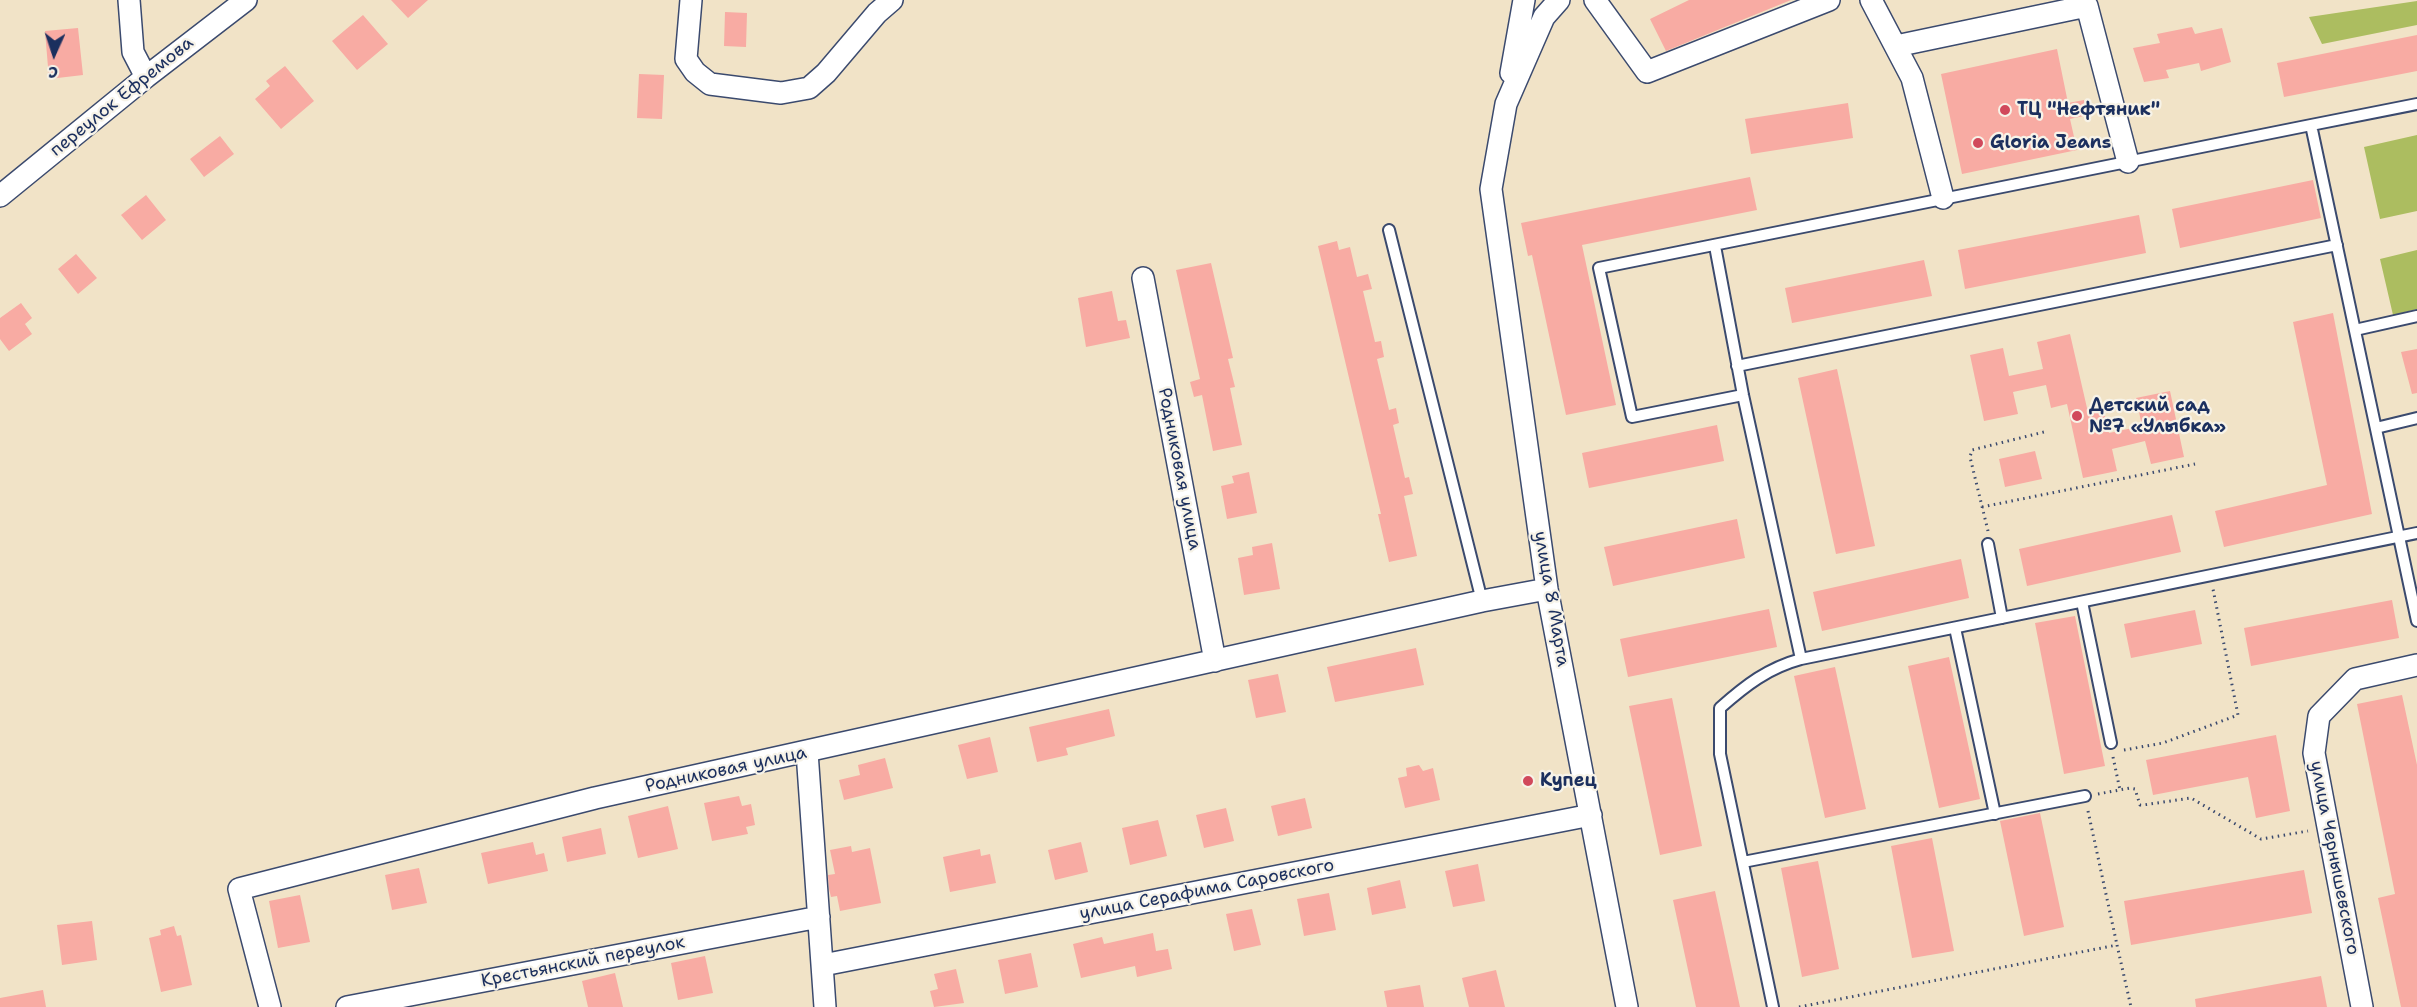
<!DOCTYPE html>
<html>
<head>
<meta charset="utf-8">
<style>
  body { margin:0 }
  #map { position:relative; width:2417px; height:1007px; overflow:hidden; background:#f1e3c7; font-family:"Shantell Sans",sans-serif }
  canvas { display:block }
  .north { position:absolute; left:24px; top:24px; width:60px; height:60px; -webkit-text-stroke:4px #f7f3e8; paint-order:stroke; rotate:183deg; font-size:16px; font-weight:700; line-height:24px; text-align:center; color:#1b2f5e }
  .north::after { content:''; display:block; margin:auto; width:21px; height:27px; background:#1b2f5e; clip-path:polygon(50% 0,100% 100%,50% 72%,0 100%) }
</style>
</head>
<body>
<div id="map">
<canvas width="2417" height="1007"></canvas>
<div class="north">С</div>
</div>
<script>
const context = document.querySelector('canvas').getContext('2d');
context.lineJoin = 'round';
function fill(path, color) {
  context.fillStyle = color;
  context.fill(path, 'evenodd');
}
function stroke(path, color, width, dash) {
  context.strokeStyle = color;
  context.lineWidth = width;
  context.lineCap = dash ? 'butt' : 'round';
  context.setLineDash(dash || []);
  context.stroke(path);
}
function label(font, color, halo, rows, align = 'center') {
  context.font = font + ' "Shantell Sans",sans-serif';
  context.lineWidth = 4.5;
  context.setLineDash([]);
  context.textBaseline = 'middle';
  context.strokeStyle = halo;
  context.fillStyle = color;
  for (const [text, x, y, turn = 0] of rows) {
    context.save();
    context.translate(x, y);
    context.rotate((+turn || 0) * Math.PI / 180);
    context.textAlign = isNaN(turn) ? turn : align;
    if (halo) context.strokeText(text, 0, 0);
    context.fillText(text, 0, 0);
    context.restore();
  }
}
const green = new Path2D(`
  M 2417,1 L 2417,25 L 2322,44 L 2309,17 Z
  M 2417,135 L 2417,211 L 2380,219 L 2364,147 Z
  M 2417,250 L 2417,309 L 2393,315 L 2380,259 Z`);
const building = new Path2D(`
  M 391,0 L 428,0 L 408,18 Z
  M 1689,0 L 1791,0 L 1666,51 L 1650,19 Z
  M 725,12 L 747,13 L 746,47 L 724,46 Z
  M 363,15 L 388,44 L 357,70 L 332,41 Z
  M 2192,27 L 2195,34 L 2222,28 L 2231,62 L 2201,71 L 2199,63 L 2166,70 L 2169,78 L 2144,82 L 2133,48 L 2160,43 L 2157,34 Z
  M 78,28 L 83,75 L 49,79 L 45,31 Z
  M 2417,35 L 2417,71 L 2284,97 L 2277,63 Z
  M 2057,49 L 2068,103 L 2084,100 L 2088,115 L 2070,119 L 2077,150 L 1962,174 L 1941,74 Z
  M 285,66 L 314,101 L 281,129 L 255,99 L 270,86 L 266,81 Z
  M 639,74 L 664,75 L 662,119 L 637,118 Z
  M 1848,103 L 1853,138 L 1751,154 L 1745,119 Z
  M 220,136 L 234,154 L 204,177 L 190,159 Z
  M 1750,177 L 1757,210 L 1582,245 L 1616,405 L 1566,415 L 1532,255 L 1528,256 L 1521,223 Z
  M 2313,180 L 2321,218 L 2180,248 L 2172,209 Z
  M 146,195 L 166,220 L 142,240 L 121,215 Z
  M 2139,215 L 2146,253 L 1965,289 L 1958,250 Z
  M 1337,241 L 1339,250 L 1350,247 L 1357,277 L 1368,274 L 1372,289 L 1363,291 L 1375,342 L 1381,341 L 1384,357 L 1377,359 L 1389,410 L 1396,408 L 1399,423 L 1393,425 L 1405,478 L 1409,477 L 1413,494 L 1404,496 L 1417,556 L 1389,562 L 1378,514 L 1381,514 L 1318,246 Z
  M 76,254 L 97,278 L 78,294 L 58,269 Z
  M 1924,260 L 1932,296 L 1792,323 L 1785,288 Z
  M 1211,263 L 1233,358 L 1228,359 L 1235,387 L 1230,388 L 1242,445 L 1213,451 L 1202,395 L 1194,397 L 1190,382 L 1200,379 L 1176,270 Z
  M 1112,291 L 1118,321 L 1126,320 L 1130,338 L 1086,347 L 1078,298 Z
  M 21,303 L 32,318 L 25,324 L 32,334 L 9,351 L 0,339 L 0,318 Z
  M 2333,313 L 2372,514 L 2224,547 L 2215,511 L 2327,485 L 2293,322 Z
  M 2070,334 L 2087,408 L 2102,405 L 2109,433 L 2142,426 L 2136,398 L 2170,391 L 2184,457 L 2151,464 L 2145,441 L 2112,449 L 2117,471 L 2083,478 L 2067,404 L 2051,408 L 2046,385 L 2013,392 L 2018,414 L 1984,421 L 1970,355 L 2003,348 L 2009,376 L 2043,369 L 2037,342 Z
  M 2417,349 L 2417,393 L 2412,394 L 2401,352 Z
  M 1837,369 L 1875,546 L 1836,554 L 1798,378 Z
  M 1717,425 L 1724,461 L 1589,488 L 1582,453 Z
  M 2035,451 L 2042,479 L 2005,487 L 1999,459 Z
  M 1249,472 L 1257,513 L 1227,519 L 1221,486 L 1234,483 L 1232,476 Z
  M 2172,515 L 2181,552 L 2027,586 L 2019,549 Z
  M 1737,519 L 1745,558 L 1613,586 L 1604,547 Z
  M 1272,543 L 1280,589 L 1244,595 L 1238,558 L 1253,555 L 1252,547 Z
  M 1961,559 L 1969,598 L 1822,631 L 1813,592 Z
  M 2392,600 L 2399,638 L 2251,666 L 2244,628 Z
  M 1769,609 L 1777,647 L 1628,677 L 1620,639 Z
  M 2195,610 L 2202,644 L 2131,658 L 2124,624 Z
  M 2075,616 L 2105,766 L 2064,774 L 2035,623 Z
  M 1416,648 L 1424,685 L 1335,702 L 1327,667 Z
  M 1949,657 L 1980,799 L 1939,808 L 1908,666 Z
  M 1835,667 L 1866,809 L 1825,818 L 1794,676 Z
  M 1278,674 L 1286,712 L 1256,718 L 1248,680 Z
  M 2402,695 L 2417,765 L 2417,1007 L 2401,1007 L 2378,898 L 2395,894 L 2357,704 Z
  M 1672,698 L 1702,846 L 1660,855 L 1629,706 Z
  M 1109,709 L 1115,736 L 1066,748 L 1068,755 L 1037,762 L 1029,727 Z
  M 2276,735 L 2290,811 L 2256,818 L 2248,777 L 2153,795 L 2146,760 Z
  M 990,737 L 998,772 L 967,779 L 958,745 Z
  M 885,758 L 893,788 L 844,800 L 839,780 L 860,775 L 858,765 Z
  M 1419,765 L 1423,771 L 1433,768 L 1440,800 L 1405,808 L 1398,778 L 1407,776 L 1406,768 Z
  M 739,796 L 742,806 L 751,804 L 755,825 L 746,827 L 748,834 L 712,841 L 704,803 Z
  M 1305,798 L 1312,828 L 1278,836 L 1271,806 Z
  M 668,806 L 678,849 L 638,858 L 628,816 Z
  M 1226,808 L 1234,841 L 1204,848 L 1196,815 Z
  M 2040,813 L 2064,927 L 2024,936 L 2000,821 Z
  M 1158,820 L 1167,856 L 1130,865 L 1122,828 Z
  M 601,828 L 606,854 L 567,862 L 562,837 Z
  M 1932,838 L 1954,951 L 1912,958 L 1891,846 Z
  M 533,842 L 536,855 L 544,853 L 548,871 L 488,884 L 481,853 Z
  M 1081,842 L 1088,872 L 1055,880 L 1048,850 Z
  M 851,846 L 852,852 L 870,848 L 881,903 L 840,911 L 837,896 L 831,897 L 829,889 L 828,875 L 835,874 L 830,850 Z
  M 980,849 L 981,856 L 990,854 L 996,883 L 950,892 L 943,857 Z
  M 1818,861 L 1839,969 L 1802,977 L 1781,868 Z
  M 1478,864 L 1485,901 L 1453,907 L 1445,871 Z
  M 419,868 L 427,903 L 392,910 L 385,875 Z
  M 2304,870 L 2312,913 L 2131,945 L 2124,901 Z
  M 1400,880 L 1406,908 L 1372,915 L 1367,888 Z
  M 1715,891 L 1740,1007 L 1696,1007 L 1673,900 Z
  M 1329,893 L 1336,930 L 1304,936 L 1297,899 Z
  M 300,895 L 310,942 L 278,948 L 269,901 Z
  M 1252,909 L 1261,945 L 1234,951 L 1226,914 Z
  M 92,921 L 97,960 L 62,965 L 57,925 Z
  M 174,926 L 177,936 L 181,935 L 192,985 L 161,992 L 149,938 L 161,935 L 160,930 Z
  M 1153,933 L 1156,951 L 1168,949 L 1172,969 L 1137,977 L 1135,966 L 1081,978 L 1073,944 L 1102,937 L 1104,944 Z
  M 1031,953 L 1038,987 L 1005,994 L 998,960 Z
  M 705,956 L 713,993 L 678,1000 L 671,963 Z
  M 956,969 L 964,1003 L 934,1007 L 930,991 L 938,989 L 934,974 Z
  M 1496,970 L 1505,1007 L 1469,1007 L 1462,978 Z
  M 615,973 L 623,1007 L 588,1007 L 582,981 Z
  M 2321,976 L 2327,1007 L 2196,1007 L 2195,999 Z
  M 1420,985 L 1424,1007 L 1387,1007 L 1384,991 Z
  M 43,990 L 46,1007 L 0,1007 L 0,998 Z`);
const path = new Path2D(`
  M 1982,507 L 2195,464
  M 1988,531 L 1970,457 L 1972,450 L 2044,432
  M 2124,750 L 2163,743 L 2238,715 L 2213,589
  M 2113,757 L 2120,790
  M 2098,794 L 2130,788 L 2135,789 L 2140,805 L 2143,805 L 2191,798 L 2261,839 L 2308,831
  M 2088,811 L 2117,945
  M 1799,1007 L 2117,945 L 2131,1007`);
const service = new Path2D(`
  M 2311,125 L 2417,104
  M 1389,230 L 1482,601
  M 1715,246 L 1743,395 L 1801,659
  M 2355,330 L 2417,316
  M 1737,366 L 2337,245
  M 1743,395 L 1632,417 L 1599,268 L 2311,125 L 2417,621
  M 2376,428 L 2417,418
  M 1988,544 L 2002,618
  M 2082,602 L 2111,743
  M 1955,628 L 1995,814
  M 1743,862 L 2085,796
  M 1773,1007 L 1720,754 L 1720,708 C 1746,685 1768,668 1801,659 L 2417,533`);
const minor = new Path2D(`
  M 129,0 L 133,52 L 146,77
  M 691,0 L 686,59 L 695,72 L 710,84 L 781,93 L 809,88 L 826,73 L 877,13 L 892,0
  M 1559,0 L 1544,17 L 1506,104 L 1491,189 L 1547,589 L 1627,1007
  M 1595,0 L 1647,72 L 1829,0
  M 1871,0 L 1912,78 L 1943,198
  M 1896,46 L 2087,6 L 2128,162
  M 1511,73 L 1524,0
  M 0,196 L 146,77 L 246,0
  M 1143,278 L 1215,661
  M 807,752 L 825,1007
  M 823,965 L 1591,815
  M 270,1007 L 239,889 L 595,798 L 1482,601 L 1547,589
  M 347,1007 L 819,917
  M 2362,1007 L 2314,753 L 2319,716 L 2355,679 L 2417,665`);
const markers = [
  [2005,110,6,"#d1495b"],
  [1978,143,6,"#d1495b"],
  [2077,416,6,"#d1495b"],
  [1528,781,6,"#d1495b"]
];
const streetNames = [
  ["переулок Ефремова",122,97,-39],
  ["Родниковая улица",1179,469,79],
  ["улица 8 Марта",1551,599,80],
  ["Родниковая улица",726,770,-12],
  ["улица Чернышевского",2334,858,79],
  ["улица Серафима Саровского",1207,890,-11],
  ["Крестьянский переулок",583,962,-11]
];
const poiNames = [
  ["ТЦ \"Нефтяник\"",2017,110],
  ["Gloria Jeans",1990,143],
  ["Детский сад",2089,406],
  ["№7 «Улыбка»",2089,427],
  ["Купец",1540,781]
];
fill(green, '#acbd60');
fill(building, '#f8aba3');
stroke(service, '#3b4a6e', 14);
stroke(minor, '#3b4a6e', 24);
stroke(path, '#3b4a6e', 3, [1.5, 4.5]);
stroke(service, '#fff', 10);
stroke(minor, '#fff', 21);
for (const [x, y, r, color] of markers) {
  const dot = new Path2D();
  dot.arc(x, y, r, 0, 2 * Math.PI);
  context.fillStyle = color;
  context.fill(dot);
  stroke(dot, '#f7f3e8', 2);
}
label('18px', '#1b2f5e', '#f7f3e8', streetNames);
label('bold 18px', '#1b2f5e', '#f7f3e8', poiNames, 'left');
</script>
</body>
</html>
